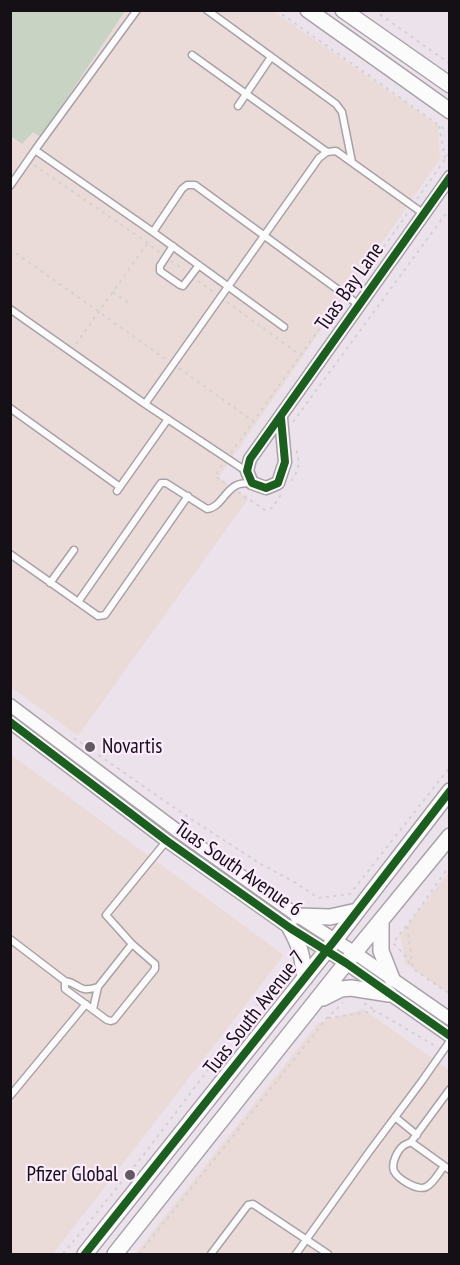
<!DOCTYPE html>
<html>
<head>
<meta charset="utf-8">
<style>
  body { margin:0 }
  #map { position:relative; width:460px; height:1265px; overflow:hidden; background:#ece2ec; font-family:"PT Sans Narrow",sans-serif }
  canvas { display:block }
  .frame { position:absolute; inset:0; border:12px solid #151016; pointer-events:none }
</style>
</head>
<body>
<div id="map">
<canvas width="460" height="1265"></canvas>
<div class="frame"></div>
</div>
<script>
const context = document.querySelector('canvas').getContext('2d');
context.lineJoin = 'round';
function fill(path, color) {
  context.fillStyle = color;
  context.fill(path, 'evenodd');
}
function stroke(path, color, width, dash) {
  context.strokeStyle = color;
  context.lineWidth = width;
  context.lineCap = dash ? 'butt' : 'round';
  context.setLineDash(dash || []);
  context.stroke(path);
}
function label(font, color, halo, rows, align = 'center') {
  context.font = font + ' "PT Sans Narrow",sans-serif';
  context.lineWidth = 4.5;
  context.setLineDash([]);
  context.textBaseline = 'middle';
  context.strokeStyle = halo;
  context.fillStyle = color;
  for (const [text, x, y, turn = 0] of rows) {
    context.save();
    context.translate(x, y);
    context.rotate((+turn || 0) * Math.PI / 180);
    context.textAlign = isNaN(turn) ? turn : align;
    if (halo) context.strokeText(text, 0, 0);
    context.fillText(text, 0, 0);
    context.restore();
  }
}
const industrial = new Path2D(`
  M 11,11 L 273,11 L 438,125 L 440,159 L 219,477 L 248,499 L 78,736 L 11,687 Z
  M 10,754 L 284,955 L 53,1254 L 11,1254 Z
  M 449,871 L 449,994 L 405,963 L 400,935 Z
  M 363,1009 L 449,1070 L 449,1254 L 135,1254 L 318,1023 Z`);
const green = new Path2D(`
  M 10,11 L 125,11 L 41,137 L 33,132 L 22,144 L 11,136 Z`);
const path = new Path2D(`
  M 276,10 L 450,133
  M 374,10 L 450,64
  M 439,126 L 445,158
  M 34,165 L 148,243 L 160,253
  M 417,199 L 450,152
  M 10,249 L 167,360
  M 171,261 L 184,270
  M 198,281 L 215,293
  M 350,287 L 386,244 L 409,211
  M 113,292 L 129,303
  M 227,302 L 300,355
  M 76,344 L 147,244
  M 179,368 L 253,421
  M 293,422 L 450,208
  M 231,453 L 339,301
  M 222,465 L 215,476 L 226,484
  M 291,481 C 300,469 300,462 296,448
  M 238,492 L 265,510 L 272,508 L 282,493
  M 74,738 L 182,813 L 259,863 L 296,883 L 318,898 L 350,894 L 450,767
  M 450,865 L 407,926 L 413,969 L 450,994
  M 406,926 L 393,943 L 403,953 L 411,966
  M 364,1003 L 376,1011
  M 328,1018 L 376,1011 L 437,1047
  M 63,1254 L 142,1157 L 289,963
  M 139,1254 L 327,1018 L 343,1003`);
const service = new Path2D(`
  M 207,10 L 336,104 L 342,112 L 352,162
  M 192,55 L 327,152
  M 238,106 L 271,57
  M 35,150 L 153,232 L 284,327
  M 10,186 L 35,150 L 137,10
  M 153,232 L 182,189 L 187,185 L 195,185 L 359,305
  M 173,246 L 160,266 L 160,271 L 180,285 L 183,286 L 199,265
  M 10,309 L 145,404 L 246,471
  M 145,404 L 319,158 L 327,152 L 336,151 L 424,214
  M 10,408 L 120,487
  M 117,491 L 168,419
  M 10,554 L 98,616 L 105,615 L 188,496
  M 50,583 L 74,550
  M 78,602 L 161,483 L 166,483 L 207,509 C 220,508 225,490 237,485 C 241,483 247,483 252,483
  M 10,939 L 65,981 C 80,983 78,994 98,987
  M 65,981 L 65,989 L 107,1020 L 111,1021 L 114,1020 L 155,969 L 155,964 L 132,944 L 106,915 L 168,839
  M 93,1009 L 98,987 L 132,944
  M 10,1096 L 86,1004
  M 395,1117 L 417,1135
  M 411,1142 L 450,1170
  M 444,1166 C 439,1173 433,1184 426,1187 C 417,1191 398,1179 394,1171 C 391,1164 397,1151 403,1146 C 405,1144 409,1143 411,1142 L 450,1089
  M 211,1254 L 248,1205 L 253,1204 L 328,1254
  M 296,1254 L 369,1152 L 422,1081 L 450,1041`);
const minor = new Path2D(`
  M 281,418 L 285,462 L 278,483 L 266,488 L 252,483 L 247,471 L 250,459 L 450,177
  M 10,705 L 175,829 L 298,916 L 355,953 L 450,1019
  M 10,722 L 167,841 L 290,928 L 346,963 L 450,1036`);
const tertiary = new Path2D(`
  M 308,10 L 450,111
  M 343,10 L 450,85
  M 298,916 L 330,917 L 357,911
  M 381,921 L 381,951 L 392,979
  M 290,928 C 301,947 302,957 305,978
  M 323,998 L 341,989 L 351,988 L 389,994
  M 85,1254 L 335,940 L 450,791
  M 115,1254 L 346,963 L 450,836`);
const cycleway = new Path2D(`
  M 281,418 L 285,462 L 278,483 L 266,488 L 252,483 L 247,471 L 250,459 L 450,177
  M 10,722 L 167,841 L 290,928 L 346,963 L 450,1036
  M 85,1254 L 335,940 L 450,791`);
const markers = [
  [90,747,6,"#605a61"],
  [130,1175,6,"#605a61"]
];
const streetNames = [
  ["Tuas Bay Lane",350,287,-55],
  ["Tuas South Avenue 6",238,869,35],
  ["Tuas South Avenue 7",255,1013,-52]
];
const poiNames = [
  ["Novartis",102,747],
  ["Pfizer Global",118,1175,"right"]
];
fill(industrial, '#ebdbd8');
fill(green, '#c8d3c4');
stroke(service, '#a8a1a8', 9);
stroke(minor, '#a8a1a8', 15);
stroke(tertiary, '#a8a1a8', 18);
stroke(path, '#d3d1d3', 2, [3, 4.5]);
stroke(service, '#fcfbfc', 6);
stroke(minor, '#fcfbfc', 12);
stroke(tertiary, '#fcfbfc', 15);
stroke(cycleway, '#1b5e20', 8);
for (const [x, y, r, color] of markers) {
  const dot = new Path2D();
  dot.arc(x, y, r, 0, 2 * Math.PI);
  context.fillStyle = color;
  context.fill(dot);
  stroke(dot, '#fcebfd', 2);
}
label('21px', '#151016', '#fcebfd', streetNames);
label('21px', '#151016', '#fcebfd', poiNames, 'left');
</script>
</body>
</html>
